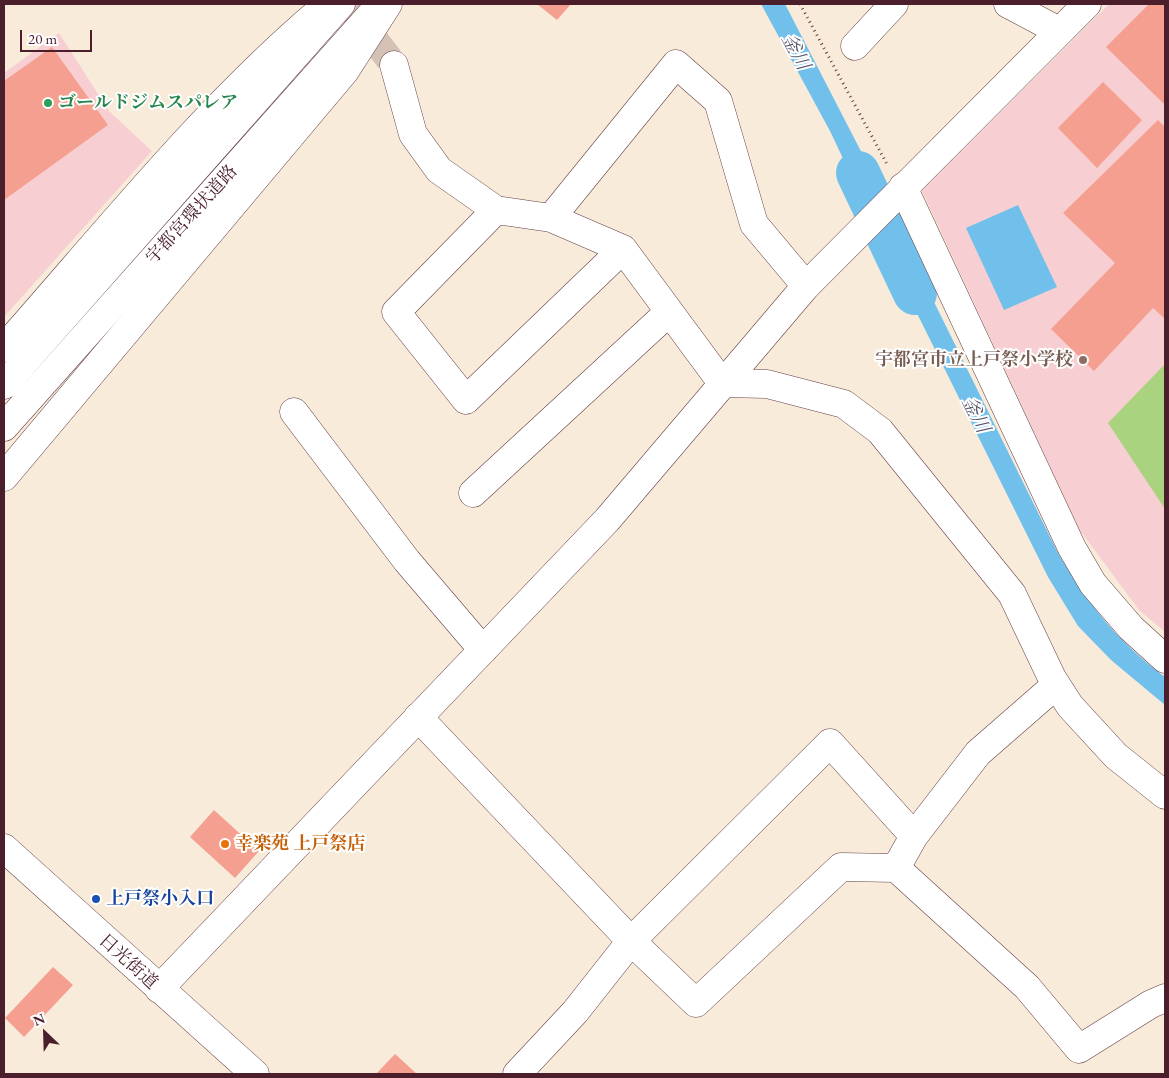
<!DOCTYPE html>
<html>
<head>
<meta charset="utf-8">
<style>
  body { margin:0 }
  #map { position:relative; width:1169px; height:1078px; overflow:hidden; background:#f8ebda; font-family:"EB Garamond",serif }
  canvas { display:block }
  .frame { position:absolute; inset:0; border:5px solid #4a1f2b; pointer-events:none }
  .north { position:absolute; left:20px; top:1008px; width:50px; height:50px; -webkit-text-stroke:4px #fff; paint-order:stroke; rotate:336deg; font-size:14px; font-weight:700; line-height:20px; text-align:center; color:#4a1f2b }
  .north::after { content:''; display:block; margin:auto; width:18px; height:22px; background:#4a1f2b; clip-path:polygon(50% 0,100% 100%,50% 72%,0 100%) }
  .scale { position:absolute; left:20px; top:30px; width:72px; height:22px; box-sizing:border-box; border:2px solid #4a1f2b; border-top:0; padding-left:6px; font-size:15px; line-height:18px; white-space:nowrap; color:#4a1f2b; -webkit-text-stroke:4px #fff; paint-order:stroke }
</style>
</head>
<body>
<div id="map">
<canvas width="1169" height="1078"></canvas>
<div class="frame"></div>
<div class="north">N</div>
<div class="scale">20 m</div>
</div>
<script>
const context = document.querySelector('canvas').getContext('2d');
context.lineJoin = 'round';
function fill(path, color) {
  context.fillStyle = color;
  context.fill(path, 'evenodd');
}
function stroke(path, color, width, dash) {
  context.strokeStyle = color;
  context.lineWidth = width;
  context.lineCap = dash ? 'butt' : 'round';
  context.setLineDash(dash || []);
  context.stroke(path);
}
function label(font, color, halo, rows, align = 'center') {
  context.font = font + ' "EB Garamond","Noto Serif JP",serif';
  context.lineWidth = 4;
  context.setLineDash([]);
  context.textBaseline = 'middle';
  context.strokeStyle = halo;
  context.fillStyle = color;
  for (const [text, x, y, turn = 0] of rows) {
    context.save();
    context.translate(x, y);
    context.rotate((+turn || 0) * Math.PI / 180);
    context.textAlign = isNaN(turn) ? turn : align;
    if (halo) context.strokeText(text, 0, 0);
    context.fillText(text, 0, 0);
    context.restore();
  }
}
const built = new Path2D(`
  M 1109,4 L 1165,4 L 1165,632 L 1139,610 L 1079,529 L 922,191 Z
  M 59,33 L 109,111 L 152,151 L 4,317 L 4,73 Z`);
const green = new Path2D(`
  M 1165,364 L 1165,509 L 1108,423 Z`);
const water = new Path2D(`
  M 761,4 L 785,4 L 882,192 L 866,207 L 830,131 Z
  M 1018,205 L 1057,287 L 1004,310 L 966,228 Z
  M 898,229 L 1057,551 C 1086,602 1118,642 1165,677 L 1165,705 L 1111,660 L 1078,626 L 1048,577 L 882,243 Z`);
const river = new Path2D(`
  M 858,173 L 915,293`);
const building = new Path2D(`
  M 537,4 L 571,4 L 557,20 Z
  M 1149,4 L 1165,4 L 1165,105 L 1106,47 Z
  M 52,47 L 108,125 L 4,200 L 4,81 Z
  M 1103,82 L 1142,120 L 1097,168 L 1058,128 Z
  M 1158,120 L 1165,127 L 1165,319 L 1153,308 L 1094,371 L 1051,329 L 1115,263 L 1063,213 Z
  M 214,810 L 259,851 L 235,878 L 190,837 Z
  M 53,967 L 73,985 L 24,1037 L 5,1018 Z
  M 395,1054 L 417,1074 L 376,1074 Z`);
const streetTunnel = new Path2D(`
  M 347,4 L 394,65`);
const path = new Path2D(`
  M 800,4 L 888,166`);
const street = new Path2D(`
  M 1008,4 L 1059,31
  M 855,46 L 894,4
  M 394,65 L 413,134 L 439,170 L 496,210 L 551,218 L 623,249 L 722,383 L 767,384 L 844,404 L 880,431 L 1012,594 L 1052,678 L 1070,706 L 1116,756 L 1165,795
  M 903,187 L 1072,548 L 1093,584 L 1131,628 L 1165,659
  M 496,210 L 396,312 L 466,400 L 623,249
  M 551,218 L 676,64 L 718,101 L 754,224 L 806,286
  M 294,412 L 407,561 L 483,650
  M 473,493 L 669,312
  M 1056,685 L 978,753 L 914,836 L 896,868 L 1027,987 L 1079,1049 L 1151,1004 L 1165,998
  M 418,717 L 631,941 L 696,1003 L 841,867 L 896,868
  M 517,1074 L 575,1012 L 631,941 L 830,743 L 914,836`);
const secondary = new Path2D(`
  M 159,989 L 607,520 L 806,286 L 1087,4`);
const primary = new Path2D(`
  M 4,385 L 341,4
  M 4,427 L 376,9`);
const highway = new Path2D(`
  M 4,348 C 107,232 209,103 328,4
  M 4,477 L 345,71 L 388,4
  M 4,848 L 255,1074`);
const markers = [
  [48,103,5,"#2e9e5b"],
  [1083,360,5,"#8d6e63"],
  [225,844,5,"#e8710a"],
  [96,899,5,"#1a4fb4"]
];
const leisureNames = [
  ["ゴールドジムスパレア",58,103]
];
const streetNames = [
  ["宇都宮環状道路",192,215,-48],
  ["日光街道",128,962,42]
];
const educationNames = [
  ["宇都宮市立上戸祭小学校",1073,360]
];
const foodNames = [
  ["幸楽苑 上戸祭店",235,844]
];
const transitNames = [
  ["上戸祭小入口",106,899]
];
const waterNames = [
  ["釜川",795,52,62],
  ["釜川",975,415,63]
];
fill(built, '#f7cfd2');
fill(green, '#a9d37f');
fill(water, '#71c0ec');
stroke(river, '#71c0ec', 44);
fill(building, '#f59f90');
stroke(streetTunnel, '#d5c2b7', 28, [28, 14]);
stroke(street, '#643e45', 29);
stroke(secondary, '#643e45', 29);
stroke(primary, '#643e45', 29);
stroke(highway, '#643e45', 29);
stroke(path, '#643e45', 3, [1, 4]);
stroke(street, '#fff', 28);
stroke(secondary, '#fff', 28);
stroke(primary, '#fff', 28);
stroke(highway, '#fff', 28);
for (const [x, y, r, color] of markers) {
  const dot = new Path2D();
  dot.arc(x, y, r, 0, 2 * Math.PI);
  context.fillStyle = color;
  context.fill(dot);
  stroke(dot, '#fff', 2);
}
label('bold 18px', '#27864d', '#fff', leisureNames, 'left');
label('18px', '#4a1f2b', '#fff', streetNames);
label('bold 18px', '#785e54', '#fff', educationNames, 'right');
label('bold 18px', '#c56008', '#fff', foodNames, 'left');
label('bold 18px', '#164399', '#fff', transitNames, 'left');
label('italic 19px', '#58576f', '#fff', waterNames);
</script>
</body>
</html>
